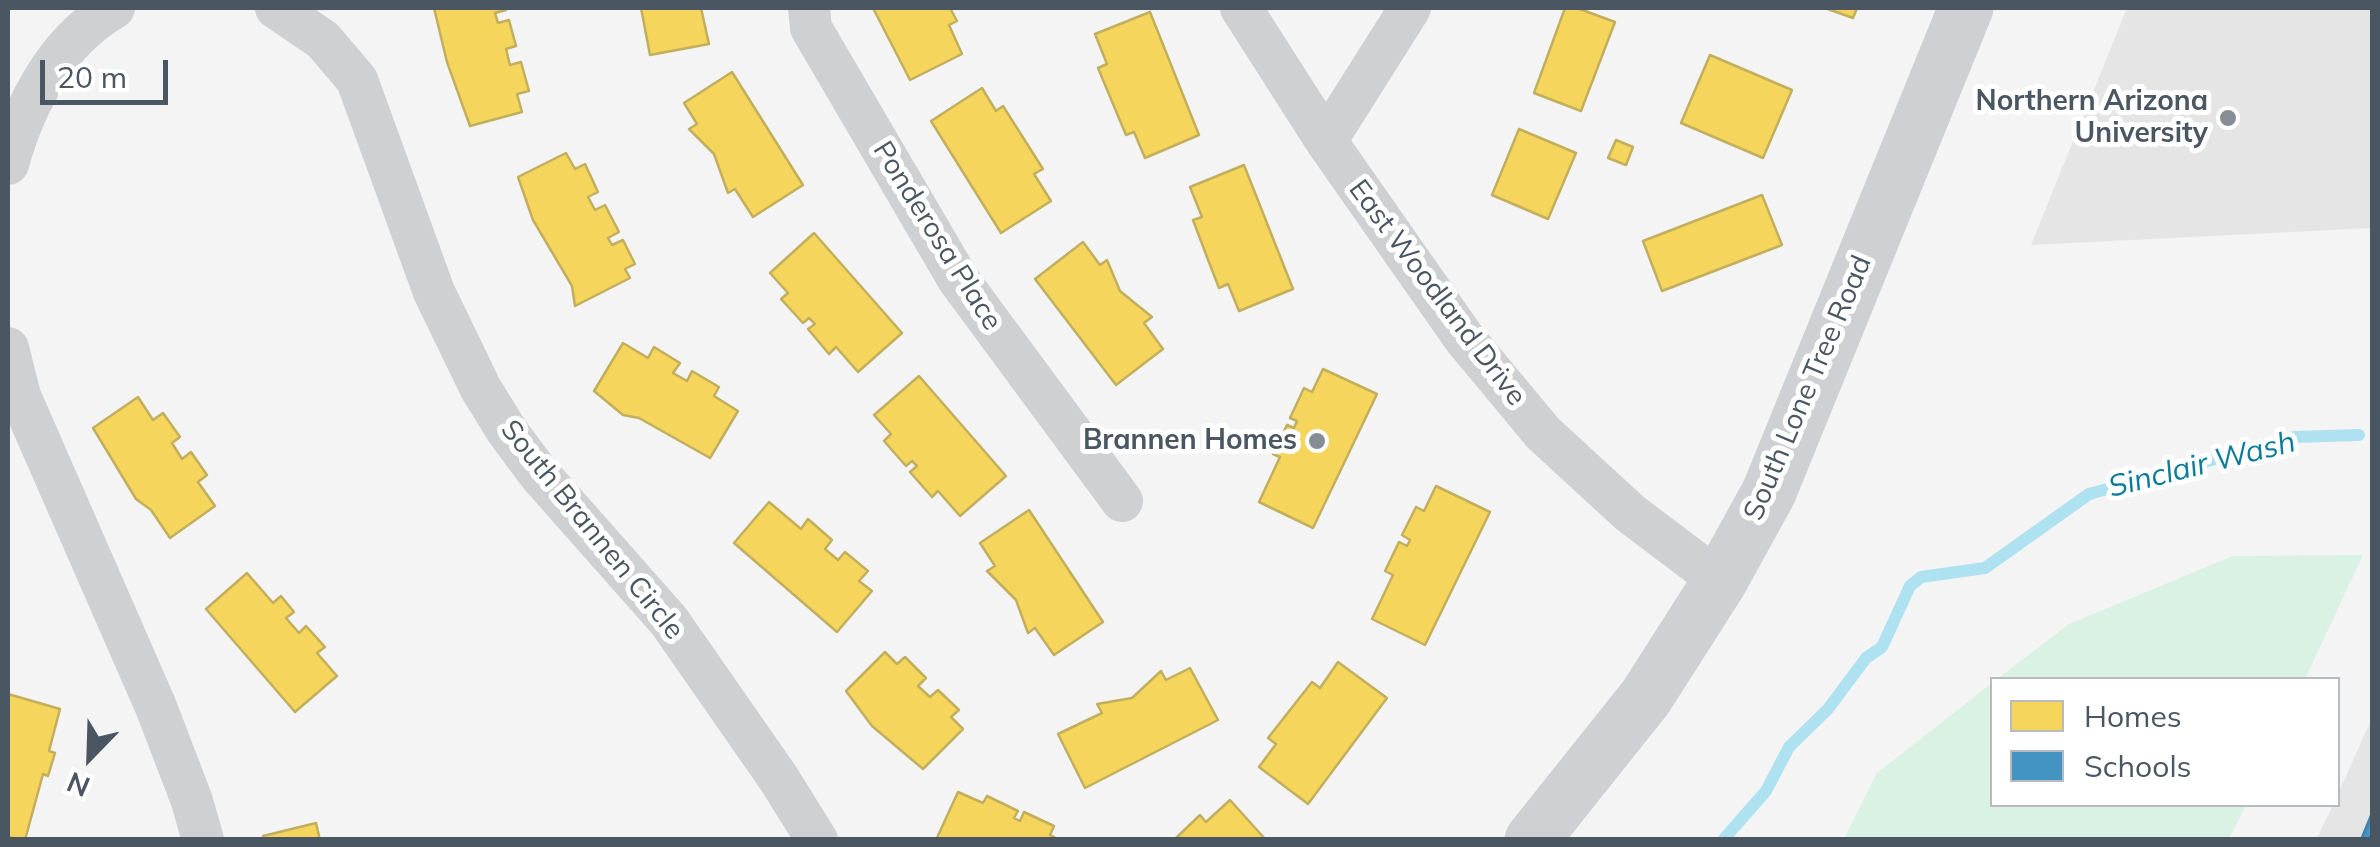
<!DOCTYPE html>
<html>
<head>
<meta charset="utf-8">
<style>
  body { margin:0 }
  #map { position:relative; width:2380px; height:847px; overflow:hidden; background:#f4f4f4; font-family:Mulish,sans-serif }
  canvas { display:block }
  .frame { position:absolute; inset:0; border:10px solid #4a5661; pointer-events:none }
  .legend { position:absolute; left:1990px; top:677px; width:350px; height:130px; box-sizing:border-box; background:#fff; border:2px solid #b7bbc0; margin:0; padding:12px 18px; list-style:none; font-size:30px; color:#4a5661 }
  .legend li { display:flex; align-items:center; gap:20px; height:50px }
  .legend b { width:50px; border:2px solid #b7bbc0 }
  .north { position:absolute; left:40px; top:707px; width:100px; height:100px; -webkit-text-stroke:8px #fff; paint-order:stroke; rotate:203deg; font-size:28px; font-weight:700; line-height:40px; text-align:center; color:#4a5661 }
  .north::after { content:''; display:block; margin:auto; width:35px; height:45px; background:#4a5661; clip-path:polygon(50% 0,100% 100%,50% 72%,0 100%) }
  .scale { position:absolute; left:40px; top:60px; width:128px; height:45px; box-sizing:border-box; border:5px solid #4a5661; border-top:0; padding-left:12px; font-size:30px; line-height:35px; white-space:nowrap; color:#4a5661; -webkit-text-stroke:8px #fff; paint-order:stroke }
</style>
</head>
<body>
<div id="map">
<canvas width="2380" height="847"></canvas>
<div class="frame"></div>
<ul class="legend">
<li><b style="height:28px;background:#f6d55c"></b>Homes</li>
<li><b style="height:28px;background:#4393c3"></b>Schools</li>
</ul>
<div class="north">N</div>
<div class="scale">20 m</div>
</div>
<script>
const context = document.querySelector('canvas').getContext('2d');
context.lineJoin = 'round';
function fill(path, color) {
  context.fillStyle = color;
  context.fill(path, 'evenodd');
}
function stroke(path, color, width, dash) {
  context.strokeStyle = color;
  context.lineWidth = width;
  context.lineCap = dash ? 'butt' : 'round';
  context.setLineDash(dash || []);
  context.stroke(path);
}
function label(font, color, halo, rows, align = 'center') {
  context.font = font + ' Mulish,sans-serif';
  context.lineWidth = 10;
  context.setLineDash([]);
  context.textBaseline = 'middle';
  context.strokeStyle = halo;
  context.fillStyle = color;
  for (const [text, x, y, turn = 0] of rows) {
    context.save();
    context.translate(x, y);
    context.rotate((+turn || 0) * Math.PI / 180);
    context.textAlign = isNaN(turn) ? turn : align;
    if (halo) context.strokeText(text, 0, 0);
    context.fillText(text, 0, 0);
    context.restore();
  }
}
const education = new Path2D(`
  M 2127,8 L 2372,8 L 2372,228 L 2031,245 Z
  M 2372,718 L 2372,839 L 2316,840 L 2333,805 L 2338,804 L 2338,794 Z`);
const green = new Path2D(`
  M 2363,555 L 2305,679 L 1997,679 L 2069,624 L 2233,556 Z
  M 1992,683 L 1992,804 L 2246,805 L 2229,839 L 1844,839 L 1877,773 Z`);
const homes = new Path2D(`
  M 434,8 L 505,8 L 506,10 L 495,13 L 498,23 L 509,20 L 516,46 L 506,49 L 510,65 L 521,62 L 529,91 L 517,94 L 522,112 L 470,126 L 447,62 Z
  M 641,8 L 701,8 L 709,44 L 650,55 Z
  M 873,8 L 950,8 L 957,21 L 949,25 L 962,54 L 910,80 Z
  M 1565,8 L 1577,8 L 1615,22 L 1581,111 L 1534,93 Z
  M 1825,8 L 1857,8 L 1853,18 Z
  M 1150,12 L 1199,135 L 1145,158 L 1134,132 L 1126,135 L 1098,68 L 1107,64 L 1095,34 Z
  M 1710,55 L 1792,90 L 1763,158 L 1681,123 Z
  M 732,72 L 803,185 L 753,217 L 735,189 L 728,193 L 714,154 L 689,129 L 697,124 L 684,103 Z
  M 982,88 L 996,111 L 1003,106 L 1043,169 L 1034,174 L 1051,201 L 1001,233 L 931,121 Z
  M 1519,129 L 1576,153 L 1548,219 L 1492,195 Z
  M 1616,140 L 1633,147 L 1626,165 L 1608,158 Z
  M 566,153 L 575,169 L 585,164 L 598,192 L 588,197 L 595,210 L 605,205 L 619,232 L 608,238 L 612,245 L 623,240 L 635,264 L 625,269 L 630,278 L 575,306 L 572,286 L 533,220 L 518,177 Z
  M 1244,165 L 1293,289 L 1239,311 L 1228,284 L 1219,288 L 1207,257 L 1193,220 L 1202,217 L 1190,187 Z
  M 1762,195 L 1782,245 L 1662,291 L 1643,241 Z
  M 814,233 L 902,333 L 858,372 L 836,347 L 829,354 L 808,329 L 815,324 L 809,318 L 803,323 L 781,299 L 788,293 L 770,273 Z
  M 1083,242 L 1100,265 L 1107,260 L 1120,291 L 1152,317 L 1144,323 L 1163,349 L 1116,385 L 1035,279 Z
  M 623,343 L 648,358 L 654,347 L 680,363 L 673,373 L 687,381 L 692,371 L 719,387 L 714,396 L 738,411 L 710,458 L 639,418 L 623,415 L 594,391 Z
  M 1323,369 L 1377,394 L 1313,528 L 1259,502 L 1280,457 L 1273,454 L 1287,425 L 1294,428 L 1297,421 L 1290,418 L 1304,388 L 1312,392 Z
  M 919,376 L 1006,476 L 960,516 L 938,491 L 932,497 L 910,472 L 917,466 L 912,461 L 906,466 L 884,441 L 891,434 L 874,415 Z
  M 138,397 L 153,420 L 163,413 L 180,437 L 172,443 L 182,459 L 191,452 L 207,475 L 198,482 L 215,506 L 170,538 L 151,510 L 136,499 L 93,428 Z
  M 1436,486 L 1490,512 L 1425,645 L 1372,619 L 1393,575 L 1385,571 L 1399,542 L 1407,546 L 1410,540 L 1402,535 L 1416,507 L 1424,511 Z
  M 769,502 L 801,529 L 808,519 L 832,540 L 825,549 L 838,560 L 845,552 L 868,571 L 859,581 L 872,591 L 837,632 L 734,543 Z
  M 1029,510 L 1103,622 L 1054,655 L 1035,628 L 1028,633 L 1016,600 L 987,571 L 995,566 L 980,543 Z
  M 247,573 L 273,603 L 281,596 L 294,612 L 286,618 L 299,633 L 306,626 L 325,647 L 317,653 L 337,676 L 295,712 L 206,609 Z
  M 885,652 L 897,664 L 905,657 L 926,678 L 918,686 L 930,697 L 938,690 L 959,710 L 951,717 L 963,729 L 923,769 L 872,726 L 846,691 Z
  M 1338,662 L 1387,698 L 1308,804 L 1259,767 L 1276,744 L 1268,738 L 1312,682 L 1320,688 Z
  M 1190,668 L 1218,720 L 1085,788 L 1058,734 L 1102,713 L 1097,704 L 1132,698 L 1161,671 L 1166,680 Z
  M 8,694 L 60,709 L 49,751 L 55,753 L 48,776 L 43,774 L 25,840 L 8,837 Z
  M 958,792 L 983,803 L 987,796 L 1018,811 L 1014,818 L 1020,821 L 1024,812 L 1054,826 L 1050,835 L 1060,840 L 936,840 Z
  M 1230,800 L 1266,840 L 1176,838 L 1200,815 L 1206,822 Z
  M 316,823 L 320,840 L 263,840 L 263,836 Z`);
const schools = new Path2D(`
  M 2372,813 L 2372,840 L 2361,840 Z`);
const stream = new Path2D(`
  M 1723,840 L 1766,791 L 1789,747 L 1828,709 L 1866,658 L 1882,647 L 1910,586 L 1921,577 L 1985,568 L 2089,494 L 2294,437 L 2359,435`);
const minor = new Path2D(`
  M 276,8 L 323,40 L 357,80 L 434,292 L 481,389 L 507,431 L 539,474 L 669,621 L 779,779 L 817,840
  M 809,8 L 811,28 L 958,279 L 1122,501
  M 1241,8 L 1326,141 L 1464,338 L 1543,433 L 1630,513 L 1720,581
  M 1326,141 L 1410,8
  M 8,164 C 25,103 57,41 114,8
  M 8,348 L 20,396 L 156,707 L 192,801 L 203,840`);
const secondary = new Path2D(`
  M 1532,840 L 1646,697 L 1720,581 L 1769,492 L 1966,8`);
const markers = [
  [2228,118,10,"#868d94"],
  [1317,441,10,"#868d94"]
];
const poiNames = [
  ["Northern Arizona",2208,102],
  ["University",2208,134],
  ["Brannen Homes",1297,441]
];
const streetNames = [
  ["Ponderosa Place",937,236,58],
  ["East Woodland Drive",1437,293,53],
  ["South Lone Tree Road",1808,388,-67],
  ["South Brannen Circle",592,530,51]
];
const waterNames = [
  ["Sinclair Wash",2202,465,-14]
];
fill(education, '#e6e5e6');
fill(green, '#d9f2e3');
fill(homes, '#f6d55c');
stroke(homes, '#c2af5e', 2.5);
fill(schools, '#4393c3');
stroke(schools, '#4581a6', 2.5);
stroke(stream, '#aee2f0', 12);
stroke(minor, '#ced0d2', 42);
stroke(secondary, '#ced0d4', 55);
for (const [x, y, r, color] of markers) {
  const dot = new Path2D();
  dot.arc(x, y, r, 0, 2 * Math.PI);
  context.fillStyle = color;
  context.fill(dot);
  stroke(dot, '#fff', 4);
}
label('bold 28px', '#4a5661', '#fff', poiNames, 'right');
label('28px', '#4a5661', '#fff', streetNames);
label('italic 30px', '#0c7c9b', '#fff', waterNames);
</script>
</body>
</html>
